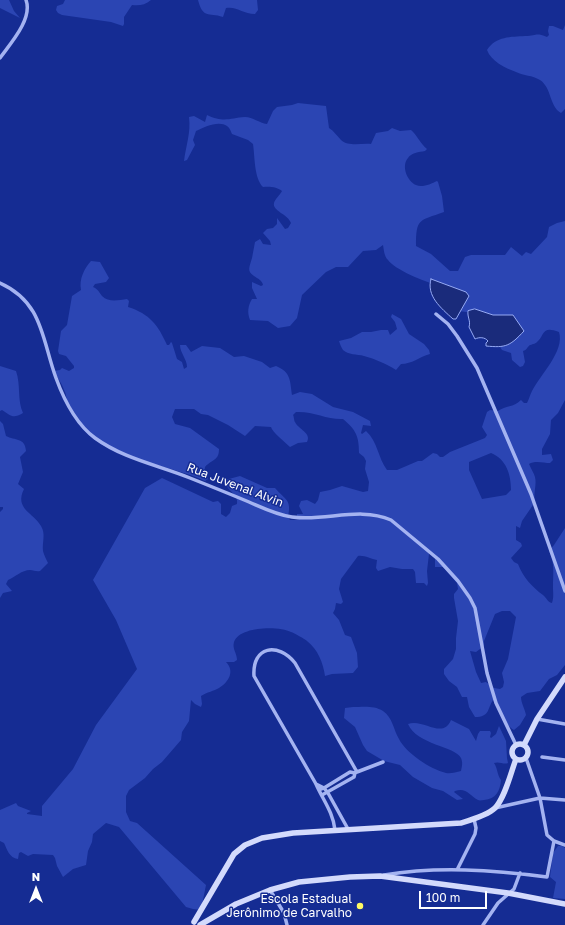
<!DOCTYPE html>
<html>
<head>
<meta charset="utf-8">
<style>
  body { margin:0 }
  #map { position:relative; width:565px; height:925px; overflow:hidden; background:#152c93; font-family:"Golos Text",sans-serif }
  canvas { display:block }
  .north { position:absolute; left:16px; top:869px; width:40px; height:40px; -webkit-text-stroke:3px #152c93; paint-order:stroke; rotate:0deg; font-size:11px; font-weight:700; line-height:16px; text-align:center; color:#fff }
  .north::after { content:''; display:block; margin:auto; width:14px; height:18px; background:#fff; clip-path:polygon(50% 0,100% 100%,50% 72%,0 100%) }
  .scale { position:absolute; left:419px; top:891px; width:68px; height:18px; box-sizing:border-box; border:2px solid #fff; border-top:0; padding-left:5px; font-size:12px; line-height:14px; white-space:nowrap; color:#fff; -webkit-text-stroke:3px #152c93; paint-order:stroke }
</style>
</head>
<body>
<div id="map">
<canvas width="565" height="925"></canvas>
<div class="north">N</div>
<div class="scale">100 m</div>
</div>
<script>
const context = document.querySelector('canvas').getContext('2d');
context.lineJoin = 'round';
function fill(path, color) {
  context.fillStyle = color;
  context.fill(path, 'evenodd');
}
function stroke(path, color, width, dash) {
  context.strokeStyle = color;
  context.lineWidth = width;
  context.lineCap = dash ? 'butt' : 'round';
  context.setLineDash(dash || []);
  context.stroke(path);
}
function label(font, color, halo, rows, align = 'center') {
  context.font = font + ' "Golos Text",sans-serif';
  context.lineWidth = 3;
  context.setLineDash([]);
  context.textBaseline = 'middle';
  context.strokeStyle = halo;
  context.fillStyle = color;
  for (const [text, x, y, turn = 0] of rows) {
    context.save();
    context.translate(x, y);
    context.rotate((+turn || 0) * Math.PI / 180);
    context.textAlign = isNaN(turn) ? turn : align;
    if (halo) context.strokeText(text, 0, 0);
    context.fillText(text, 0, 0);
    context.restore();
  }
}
const green = new Path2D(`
  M 0,0 L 9,0 L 14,11 L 20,18 L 0,8 Z
  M 65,0 L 151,0 C 145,5 139,6 132,5 L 124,17 L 124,24 L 123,26 L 111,22 L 62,15 L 58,13 L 56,10 L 57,6 L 63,4 Z
  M 198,0 L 257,0 L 258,10 L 255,14 C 243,14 237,6 226,8 L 223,17 C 208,12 203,19 198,0 Z
  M 565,25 L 565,109 L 561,113 C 549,106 552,88 540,80 C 532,75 524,76 516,72 C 505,68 491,61 487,50 C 496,36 511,37 525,36 C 537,36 535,32 547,37 L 549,35 L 548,31 L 549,26 L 553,26 L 563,30 Z
  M 298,103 L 326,106 L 329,128 C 334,131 337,136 341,140 C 349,147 361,143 371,144 L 376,133 L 388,131 L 392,128 L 400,131 L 411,130 C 417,135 420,143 427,149 L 425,151 C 419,152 411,153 408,158 C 401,166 407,181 416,185 C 422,188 431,184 437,181 L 438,182 L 442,196 L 444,212 C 419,221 416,218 416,246 L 431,254 L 450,271 L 458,271 L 465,257 L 471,255 L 505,255 L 511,247 L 522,256 L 526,252 L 531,254 L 547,237 L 549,227 L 557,223 L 565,221 L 565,400 L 558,413 L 551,420 L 550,434 L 542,449 L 542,455 L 551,454 L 553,460 L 550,463 C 544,463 535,460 529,464 C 531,469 534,473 535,477 C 537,485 533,493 535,502 L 522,521 L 520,528 L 516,526 L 516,540 L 521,543 L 522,546 L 511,558 L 514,562 L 518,564 C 523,577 532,587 543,595 C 547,598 547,602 552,603 C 554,597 553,593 553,587 C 553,574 555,563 549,551 L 554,545 L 565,528 L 565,665 L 557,675 L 549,679 L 540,691 L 527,693 L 521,697 C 521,703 525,709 526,715 L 520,725 L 514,730 C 503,724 502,708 493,700 C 487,709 490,717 475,717 L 469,707 L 467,697 L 462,697 L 457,687 L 449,681 L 444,674 L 444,669 L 453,659 L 456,649 L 456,638 L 458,621 L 454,598 L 454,594 L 458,589 L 457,583 L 443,567 L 435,567 L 435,559 L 432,553 L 430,553 L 429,554 L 427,571 L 428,583 L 427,586 L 424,583 L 416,583 L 415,572 L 413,569 L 402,569 L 390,567 L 378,571 L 376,568 L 377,560 C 371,559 364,555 358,556 L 341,579 L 339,589 L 343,602 L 341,604 L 336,603 L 335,609 L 333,613 L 339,620 L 345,635 L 351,637 L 357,653 L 358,667 L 353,673 L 332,674 L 325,676 C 323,662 318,650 307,641 C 305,639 294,633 291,632 C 279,626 240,626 234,642 C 232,649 237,653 237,660 L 234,662 L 226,662 C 235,671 229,682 219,688 C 214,691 207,692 201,696 L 202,704 L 201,707 L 195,704 L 191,700 L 189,721 L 182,732 L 181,740 L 162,762 L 153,769 L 145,778 L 129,790 L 126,796 L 126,812 L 130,821 L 137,823 L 206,885 L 201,910 L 193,909 L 186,907 L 119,827 L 106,823 L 93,834 L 92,842 L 88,851 L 86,865 L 73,869 L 63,877 L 57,866 L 55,858 L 53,855 L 33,854 L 28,856 L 21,852 L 19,853 L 18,859 C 9,858 7,849 4,843 L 0,841 L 0,810 L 16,803 L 18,806 L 31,811 L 27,813 L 27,814 L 42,816 L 42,806 L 73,769 L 96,725 L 137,669 L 116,620 L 93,580 L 145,488 L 162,478 L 213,502 L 218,501 L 221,504 L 221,514 L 226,517 L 230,513 L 232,506 L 237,504 C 239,493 225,491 225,480 L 240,476 L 267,488 L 275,488 C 285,500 292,499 288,517 L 290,520 L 299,520 L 297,516 L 297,514 L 303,514 L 299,506 L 301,501 L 307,500 L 315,504 L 318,500 L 320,492 L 330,490 L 342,486 L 363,492 L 368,491 L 369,482 L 365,469 L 366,461 L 364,457 L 359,453 C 359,436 356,430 343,419 C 328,420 313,411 296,412 L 293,415 C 294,416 294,421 295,422 C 298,429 312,433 307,442 L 298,443 L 290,447 C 285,442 272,432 271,427 L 255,426 L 245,436 L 228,425 L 208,415 L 201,414 L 194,409 L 175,409 L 172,417 L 175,424 L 190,428 L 219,449 C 219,461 212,459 205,467 L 204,473 L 208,479 L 205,481 C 167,463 103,460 78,423 C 75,418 70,411 68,405 C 66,400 67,395 64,390 C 62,383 57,378 54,371 L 60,370 L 62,368 L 69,371 L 74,368 L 74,366 L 66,356 L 59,354 L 58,351 L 61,331 L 67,325 L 72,296 L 81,290 C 79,279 84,269 91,261 L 100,262 L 109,278 L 106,282 L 95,284 L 93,287 C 98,289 99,292 102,296 C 109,303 119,300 127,299 L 129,301 L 128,307 C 150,314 158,325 167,345 L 169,345 L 171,342 L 172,343 L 177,359 L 182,362 L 184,369 L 187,367 C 187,359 180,353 180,345 L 186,345 L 191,352 L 202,346 L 220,348 L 234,357 L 244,356 L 262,362 L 270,368 L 276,366 C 291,372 290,381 292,395 L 300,392 L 312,394 L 333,407 L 353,412 L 370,421 L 371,426 L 363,425 L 361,433 L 362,434 L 366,431 C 378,442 378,458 387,470 L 397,470 L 418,461 L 422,461 L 433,453 L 437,454 L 440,457 L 443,457 L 450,452 L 485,438 L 487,435 L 482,427 L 487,412 L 490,410 L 498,411 C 506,405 513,408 521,400 L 524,403 L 527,403 C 529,399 530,395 532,391 C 540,375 565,351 559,332 C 541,325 545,336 536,343 C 536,343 531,345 530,345 C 527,347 527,350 523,351 L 525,362 L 523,366 L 520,367 L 512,360 L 511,353 L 502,350 L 500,347 L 499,342 L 487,315 L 459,311 L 436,284 C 426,283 394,269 388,260 C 384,256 384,250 383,245 L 376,250 L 363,251 L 348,267 L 336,267 L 326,272 L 302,295 L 297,318 L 290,326 L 278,328 L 268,321 L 250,320 C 247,312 248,306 252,299 L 257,299 L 252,288 L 252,282 L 261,286 L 263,285 C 262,280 258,279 254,276 C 246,271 250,266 252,258 C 253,253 254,247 255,242 L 260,239 L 263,244 L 271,245 L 270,241 L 263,233 L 267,229 L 273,228 L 277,224 L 277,218 L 285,229 L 288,228 L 291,223 C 288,214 272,211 274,203 C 275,199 280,195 282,191 C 278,187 269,186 263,187 C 254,178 255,157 253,144 L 248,140 L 232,134 C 231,132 230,128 227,126 C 219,120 204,127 196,131 L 193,140 L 195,145 L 187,160 L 184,161 C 186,145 191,133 189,117 L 194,116 L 205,122 L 207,115 C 224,123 230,118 245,117 C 253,117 259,123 267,124 L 273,111 L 277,107 L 292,105 ZM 491,453 C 506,459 511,474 511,490 L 506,495 L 482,499 L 469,470 L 469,462 ZM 502,611 L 510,611 L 516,617 L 508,659 L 502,673 L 504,682 L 503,687 L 500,689 L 494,688 L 486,682 L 481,683 L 476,672 L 470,651 L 476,652 L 484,646 L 484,641 L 495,614 Z
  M 392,314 L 401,319 L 409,334 L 424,344 L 429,350 L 430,354 C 419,357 412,364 401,364 L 396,370 C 387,364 375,359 364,356 C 357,354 348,355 343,350 C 341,347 340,344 339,341 L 351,338 L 362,332 L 371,332 L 381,330 L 388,330 L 390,335 L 397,329 L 395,322 L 391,317 Z
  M 0,366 L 16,371 C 21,385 17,400 23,413 C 13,419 11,416 2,410 L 0,411 Z
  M 0,421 L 3,424 L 6,436 C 15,441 25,437 26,451 L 20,457 L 23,472 L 18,484 L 24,489 C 14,509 34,513 41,526 C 46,534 42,542 43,551 C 44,555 46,559 48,563 L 40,571 C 36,572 34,570 30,570 C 22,570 15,577 8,580 L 6,584 L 12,591 L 3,593 L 0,598 L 0,512 L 3,509 L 3,507 L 0,507 Z
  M 353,707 C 362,707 374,705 383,711 C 393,718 393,729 399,739 C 406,753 430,769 446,773 C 451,774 456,772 461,771 C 462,766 463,763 461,758 C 455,746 417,745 408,724 C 423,718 443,740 451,720 L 469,729 L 476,741 L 478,734 L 480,731 L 490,731 L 491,733 L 490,737 L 491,738 L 496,734 L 499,726 L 506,741 L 507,758 L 508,763 C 504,765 499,761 494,763 C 498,769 497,775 501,780 C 500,791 496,799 484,800 C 482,800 480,801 478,800 C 469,795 466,787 455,791 L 454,792 L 463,799 L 457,800 L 443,791 L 432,788 L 413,777 L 400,765 L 384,761 L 367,751 L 363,745 L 355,727 L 344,718 L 345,708 Z
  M 558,846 L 562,846 L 565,848 L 565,899 L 553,898 L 556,882 L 550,877 L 553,853 Z`);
const water = new Path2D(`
  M 431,279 L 466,292 L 469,296 L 456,319 L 453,319 C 441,308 426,296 431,279 Z
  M 475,309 L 493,315 L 513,315 L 524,331 C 510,346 506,348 486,346 L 486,343 L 488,341 C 485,337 479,337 475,339 L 469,327 C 471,321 467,317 468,311 Z`);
const street = new Path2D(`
  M 0,58 C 10,44 33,19 26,0
  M 0,283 C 43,302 42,340 56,378 C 64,400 76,424 95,438 C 124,459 158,465 190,478 C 210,486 230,494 249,502 C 263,508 277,515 292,517 C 325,522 359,506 391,520 L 438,559 L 458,581 L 470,598 L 475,608 L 487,673 L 496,703 L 516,745
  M 436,314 L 448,324 L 457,336 L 477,368 L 531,494 L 565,591
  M 537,719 L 565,724
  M 542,757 L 565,760
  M 526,758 L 540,798 L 547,835 L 554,841
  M 357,772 L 383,762
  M 316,784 L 324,788 L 350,772 L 355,773
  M 319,790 L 324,788 L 328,793 L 348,829
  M 322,795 L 354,777 L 355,773 L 357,772 L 295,663 C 278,642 252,646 254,676 L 316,784 C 323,800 333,812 335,830
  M 495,808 L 540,798 L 565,800
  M 457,870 L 475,834 L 476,828 L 474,819
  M 384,875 C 438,866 493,870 547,877 L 554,841 L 565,845
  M 270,890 L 284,913 L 287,925
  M 483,925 L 498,903 L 514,889 L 520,873`);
const secondary = new Path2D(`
  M512 752a8 8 0 1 1 16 0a8 8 0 1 1-16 0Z
  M 524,745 L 537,719 L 565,677
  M 194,922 L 234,854 L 245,845 L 262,838 L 293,833 L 461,823 C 471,820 488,815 495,808 C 505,798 511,772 516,759
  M 200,925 L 236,904 L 270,890 L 299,882 L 350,877 L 380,876 L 508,893 L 565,904`);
const markers = [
  [360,906,4,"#fffa64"]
];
const streetNames = [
  ["Rua Juvenal Alvin",235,485,21]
];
const poiNames = [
  ["Escola Estadual",352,899],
  ["Jerônimo de Carvalho",352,913]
];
fill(green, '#2b45b3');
fill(water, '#1a2b7b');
stroke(water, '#96aaf4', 1);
stroke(street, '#a4b3f1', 3.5);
stroke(secondary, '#d3dafc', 5.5);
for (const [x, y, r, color] of markers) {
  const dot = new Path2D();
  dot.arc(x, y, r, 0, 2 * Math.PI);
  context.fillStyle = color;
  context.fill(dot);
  stroke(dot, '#152c93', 1.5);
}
label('12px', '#fff', '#152c93', streetNames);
label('12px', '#fff', '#152c93', poiNames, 'right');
</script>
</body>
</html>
